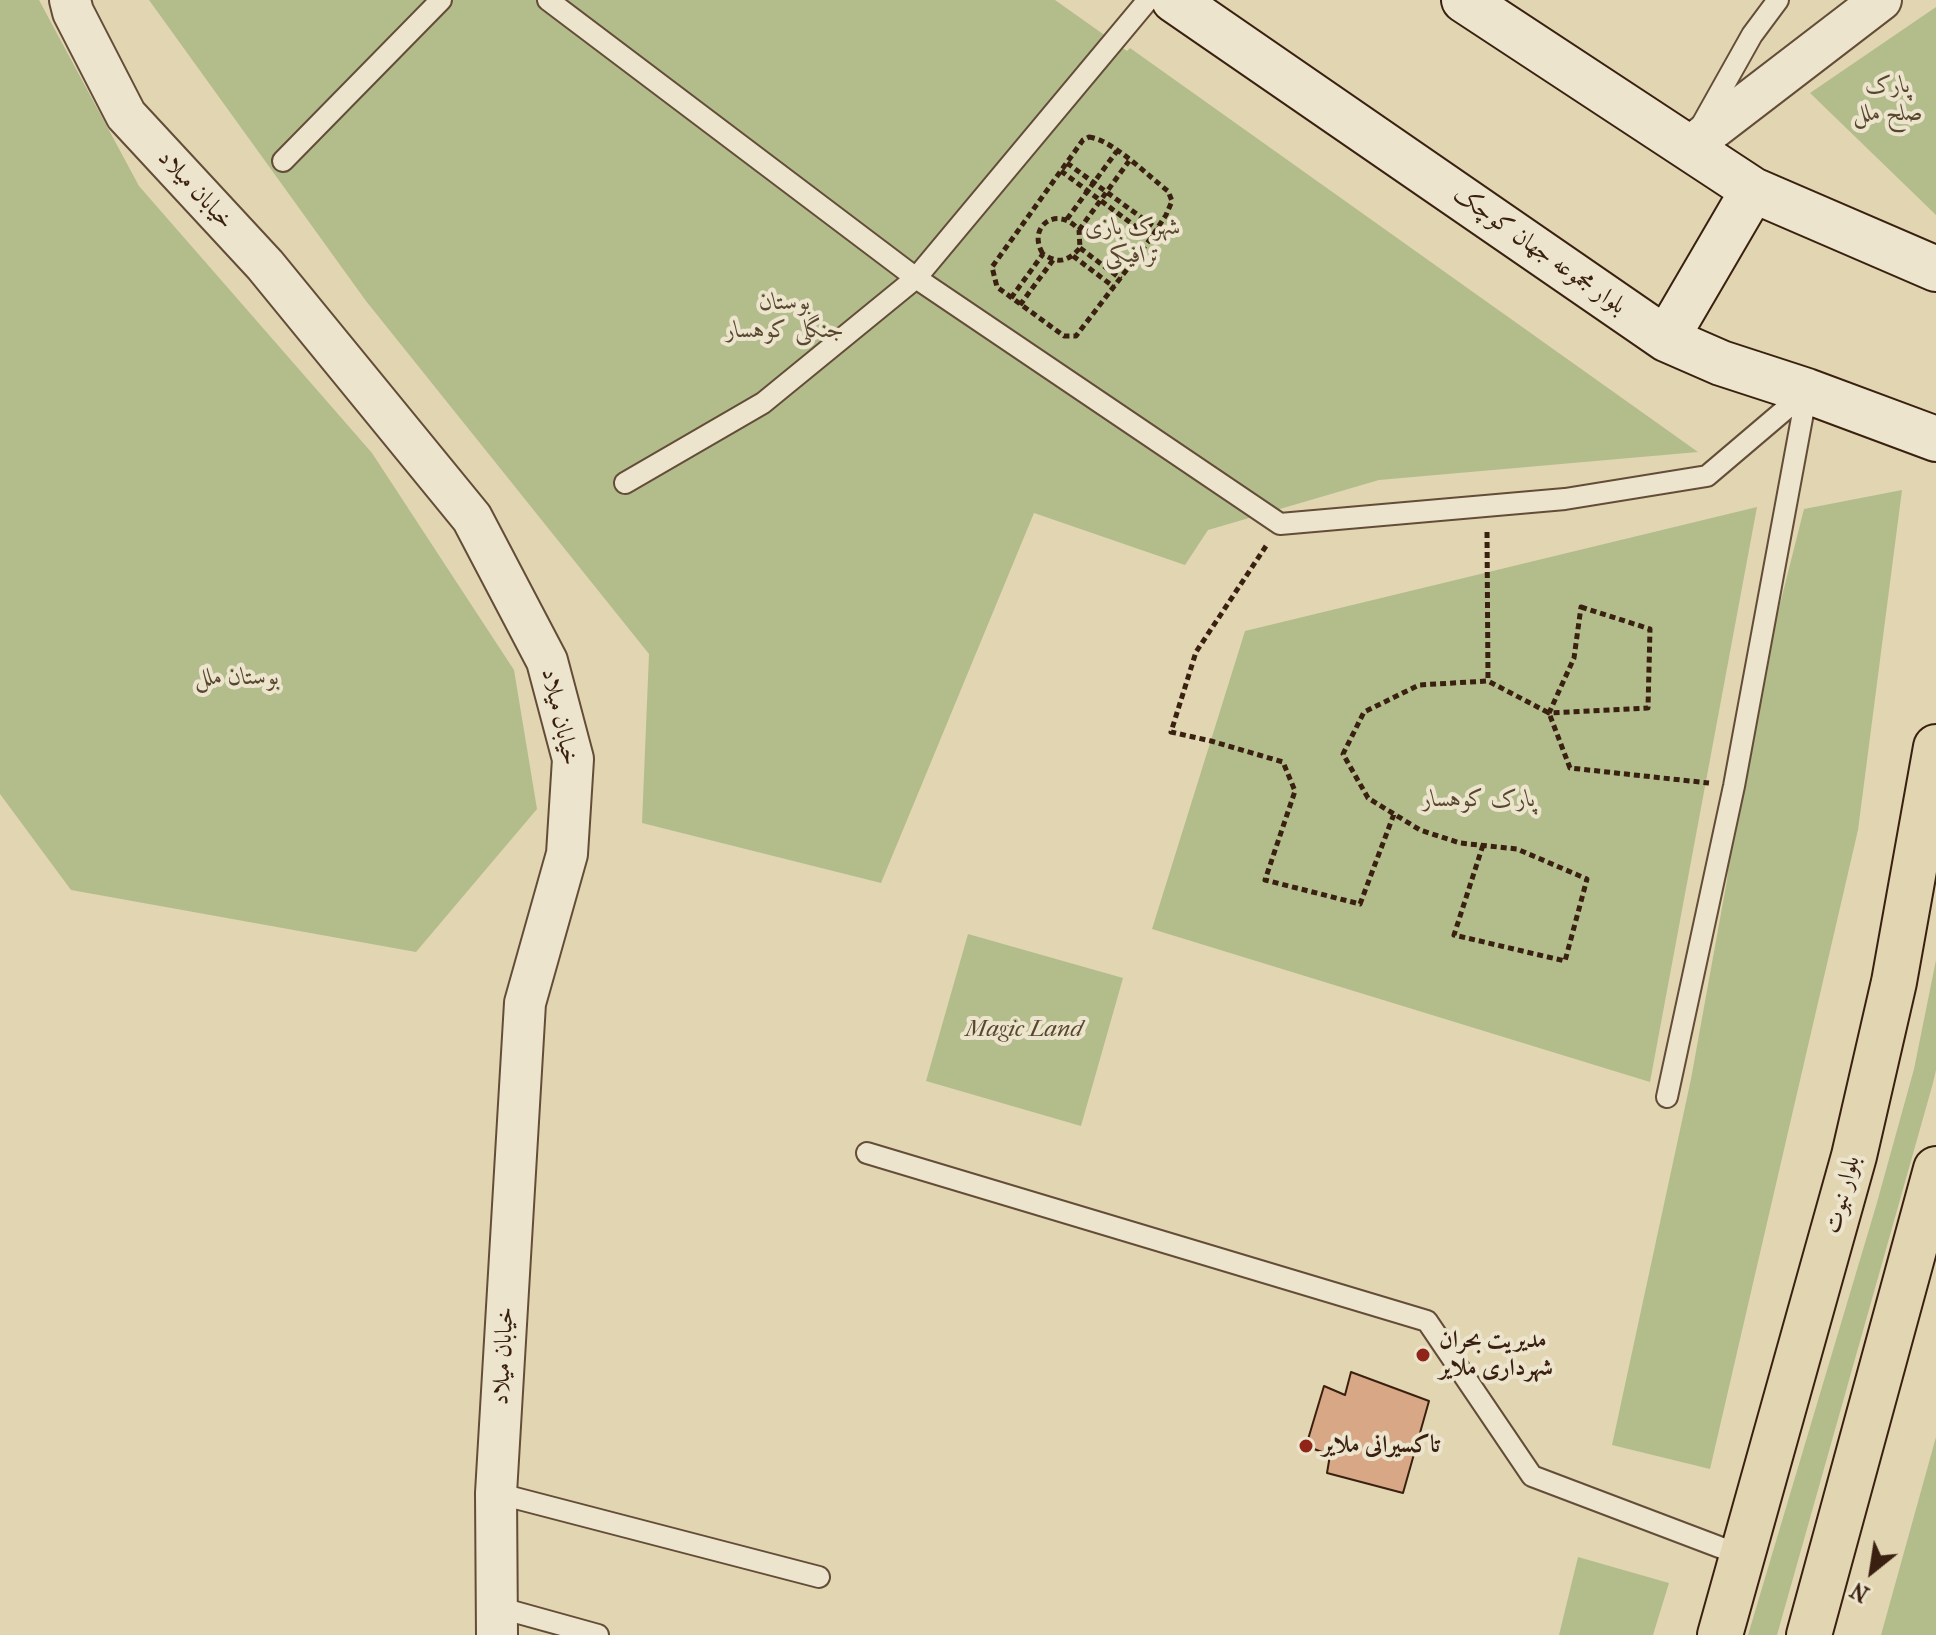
<!DOCTYPE html>
<html>
<head>
<meta charset="utf-8">
<style>
  body { margin:0 }
  #map { position:relative; width:1936px; height:1635px; overflow:hidden; background:#e2d5b1; font-family:"IM FELL French Canon",serif }
  canvas { display:block }
  .north { position:absolute; left:1832px; top:1531px; width:80px; height:80px; -webkit-text-stroke:6px #ece4cc; paint-order:stroke; rotate:210deg; font-size:22px; font-weight:700; line-height:32px; text-align:center; color:#3a2010 }
  .north::after { content:''; display:block; margin:auto; width:28px; height:36px; background:#3a2010; clip-path:polygon(50% 0,100% 100%,50% 72%,0 100%) }
</style>
</head>
<body>
<div id="map">
<canvas width="1936" height="1635"></canvas>
<div class="north">N</div>
</div>
<script>
const context = document.querySelector('canvas').getContext('2d');
context.lineJoin = 'round';
function fill(path, color) {
  context.fillStyle = color;
  context.fill(path, 'evenodd');
}
function stroke(path, color, width, dash) {
  context.strokeStyle = color;
  context.lineWidth = width;
  context.lineCap = dash ? 'butt' : 'round';
  context.setLineDash(dash || []);
  context.stroke(path);
}
function label(font, color, halo, rows, align = 'center') {
  context.font = font + ' "IM FELL French Canon",Amiri,serif';
  context.lineWidth = 8;
  context.setLineDash([]);
  context.textBaseline = 'middle';
  context.strokeStyle = halo;
  context.fillStyle = color;
  for (const [text, x, y, turn = 0] of rows) {
    context.save();
    context.translate(x, y);
    context.rotate((+turn || 0) * Math.PI / 180);
    context.textAlign = isNaN(turn) ? turn : align;
    if (halo) context.strokeText(text, 0, 0);
    context.fillText(text, 0, 0);
    context.restore();
  }
}
const green = new Path2D(`
  M 0,0 L 39,0 L 139,186 L 372,453 L 514,670 L 537,809 L 416,952 L 71,890 L 0,794 Z
  M 149,0 L 1055,0 L 1127,51 L 1130,48 L 1698,452 L 1379,480 L 1208,530 L 1185,565 L 1034,513 L 881,883 L 642,823 L 649,654 L 366,301 Z
  M 1936,7 L 1936,215 L 1810,93 Z
  M 1902,490 L 1858,830 L 1710,1469 L 1612,1445 L 1691,1079 L 1727,880 L 1734,786 L 1804,509 Z
  M 1757,507 L 1650,1082 L 1152,929 L 1245,631 Z
  M 968,934 L 1123,978 L 1081,1126 L 926,1081 Z
  M 1936,960 L 1936,1070 L 1933,1083 L 1777,1635 L 1748,1635 L 1876,1206 L 1914,1069 Z
  M 1936,1437 L 1936,1635 L 1881,1635 Z
  M 1578,1557 L 1669,1583 L 1653,1635 L 1559,1635 Z`);
const building = new Path2D(`
  M 1351,1372 L 1429,1401 L 1403,1493 L 1327,1473 L 1330,1455 L 1306,1446 L 1324,1386 L 1345,1395 Z`);
const path = new Path2D(`
  M 1089,137 C 1113,140 1148,176 1168,191 L 1172,201 L 1166,215 L 1151,238 L 1076,336 L 1064,336 L 997,287 L 992,267 L 1083,140 Z
  M 1067,163 L 1157,229
  M 1061,171 L 1151,238
  M 1067,219 L 1117,151
  M 1079,230 L 1129,161
  M 1080,248 L 1121,279
  M 1073,256 L 1114,287
  M 1011,298 L 1043,254 C 1058,264 1067,262 1080,248 L 1079,230 C 1057,204 1026,227 1043,254
  M 1020,305 L 1053,260
  M 1487,532 L 1488,681
  M 1266,546 L 1196,652 L 1171,732 L 1211,741 L 1283,762 L 1295,791 L 1265,880 L 1360,904 L 1394,814
  M 1581,607 L 1650,629 L 1648,708 L 1549,713 L 1574,658 Z
  M 1483,845 L 1454,935 L 1565,961 L 1587,879 L 1517,849 L 1460,843 L 1420,830 L 1368,798 L 1343,754 L 1364,712 L 1419,685 L 1488,681 L 1549,713 L 1570,768 L 1709,783`);
const service = new Path2D(`
  M 548,0 L 916,278 L 1280,524 L 1565,499 L 1707,476 L 1807,391
  M 1701,126 L 1752,35 L 1778,0
  M 283,161 L 441,0
  M 625,483 L 763,403 L 916,278 L 1148,0
  M 1667,1097 L 1734,786 L 1807,391
  M 867,1153 L 1427,1321 L 1532,1476 L 1743,1556
  M 496,1493 L 819,1577
  M 497,1607 L 598,1635`);
const minor = new Path2D(`
  M 70,0 L 73,12 L 126,115 L 265,265 L 472,518 L 547,661 L 573,759 L 567,854 L 525,1003 L 496,1493 L 497,1635
  M 1688,148 L 1881,0`);
const secondary = new Path2D(`
  M 1174,0 L 1666,339 L 1721,363 L 1807,391 L 1936,439
  M 1464,0 L 1753,190 L 1936,269
  M 1666,339 L 1753,190`);
const primary = new Path2D(`
  M 1720,1635 L 1854,1156 L 1894,982 L 1936,747
  M 1809,1635 L 1936,1169`);
const markers = [
  [1423,1355,8,"#8f2418"],
  [1306,1446,8,"#8f2418"]
];
const parkNames = [
  ["پارک",1888,86],
  ["صلح ملل",1888,114],
  ["شهرک بازی",1133,228],
  ["ترافیکی",1133,256],
  ["بوستان",785,303],
  ["جنگلی کوهسار",785,331],
  ["بوستان ملل",237,678],
  ["پارک کوهسار",1479,800],
  ["Magic Land",1024,1030]
];
const streetNames = [
  ["خیابان میلاد",195,190,47],
  ["بلوار مجموعه جهان کوچک",1539,251,35],
  ["خیابان میلاد",559,717,77],
  ["بلوار نبوت",1843,1195,-75],
  ["خیابان میلاد",504,1356,-87]
];
const poiNames = [
  ["مدیریت بحران",1439,1341],
  ["شهرداری ملایر",1439,1369],
  ["تاکسیرانی ملایر",1322,1446]
];
fill(green, '#b3bd8c');
fill(building, '#d8a785');
stroke(building, '#3a2010', 2);
stroke(service, '#644d38', 24);
stroke(minor, '#644d38', 44);
stroke(secondary, '#3a2010', 48);
stroke(primary, '#3a2010', 48);
stroke(path, '#3a2010', 5, [6, 4]);
stroke(service, '#ece4cc', 20);
stroke(minor, '#ece4cc', 40);
stroke(secondary, '#ece4cc', 44);
stroke(primary, '#e2d5b1', 44);
for (const [x, y, r, color] of markers) {
  const dot = new Path2D();
  dot.arc(x, y, r, 0, 2 * Math.PI);
  context.fillStyle = color;
  context.fill(dot);
  stroke(dot, '#ece4cc', 3);
}
label('italic 24px', '#58472f', '#ece4cc', parkNames);
label('24px', '#3a2010', '#ece4cc', streetNames);
label('bold 24px', '#3a2010', '#ece4cc', poiNames, 'left');
</script>
</body>
</html>
